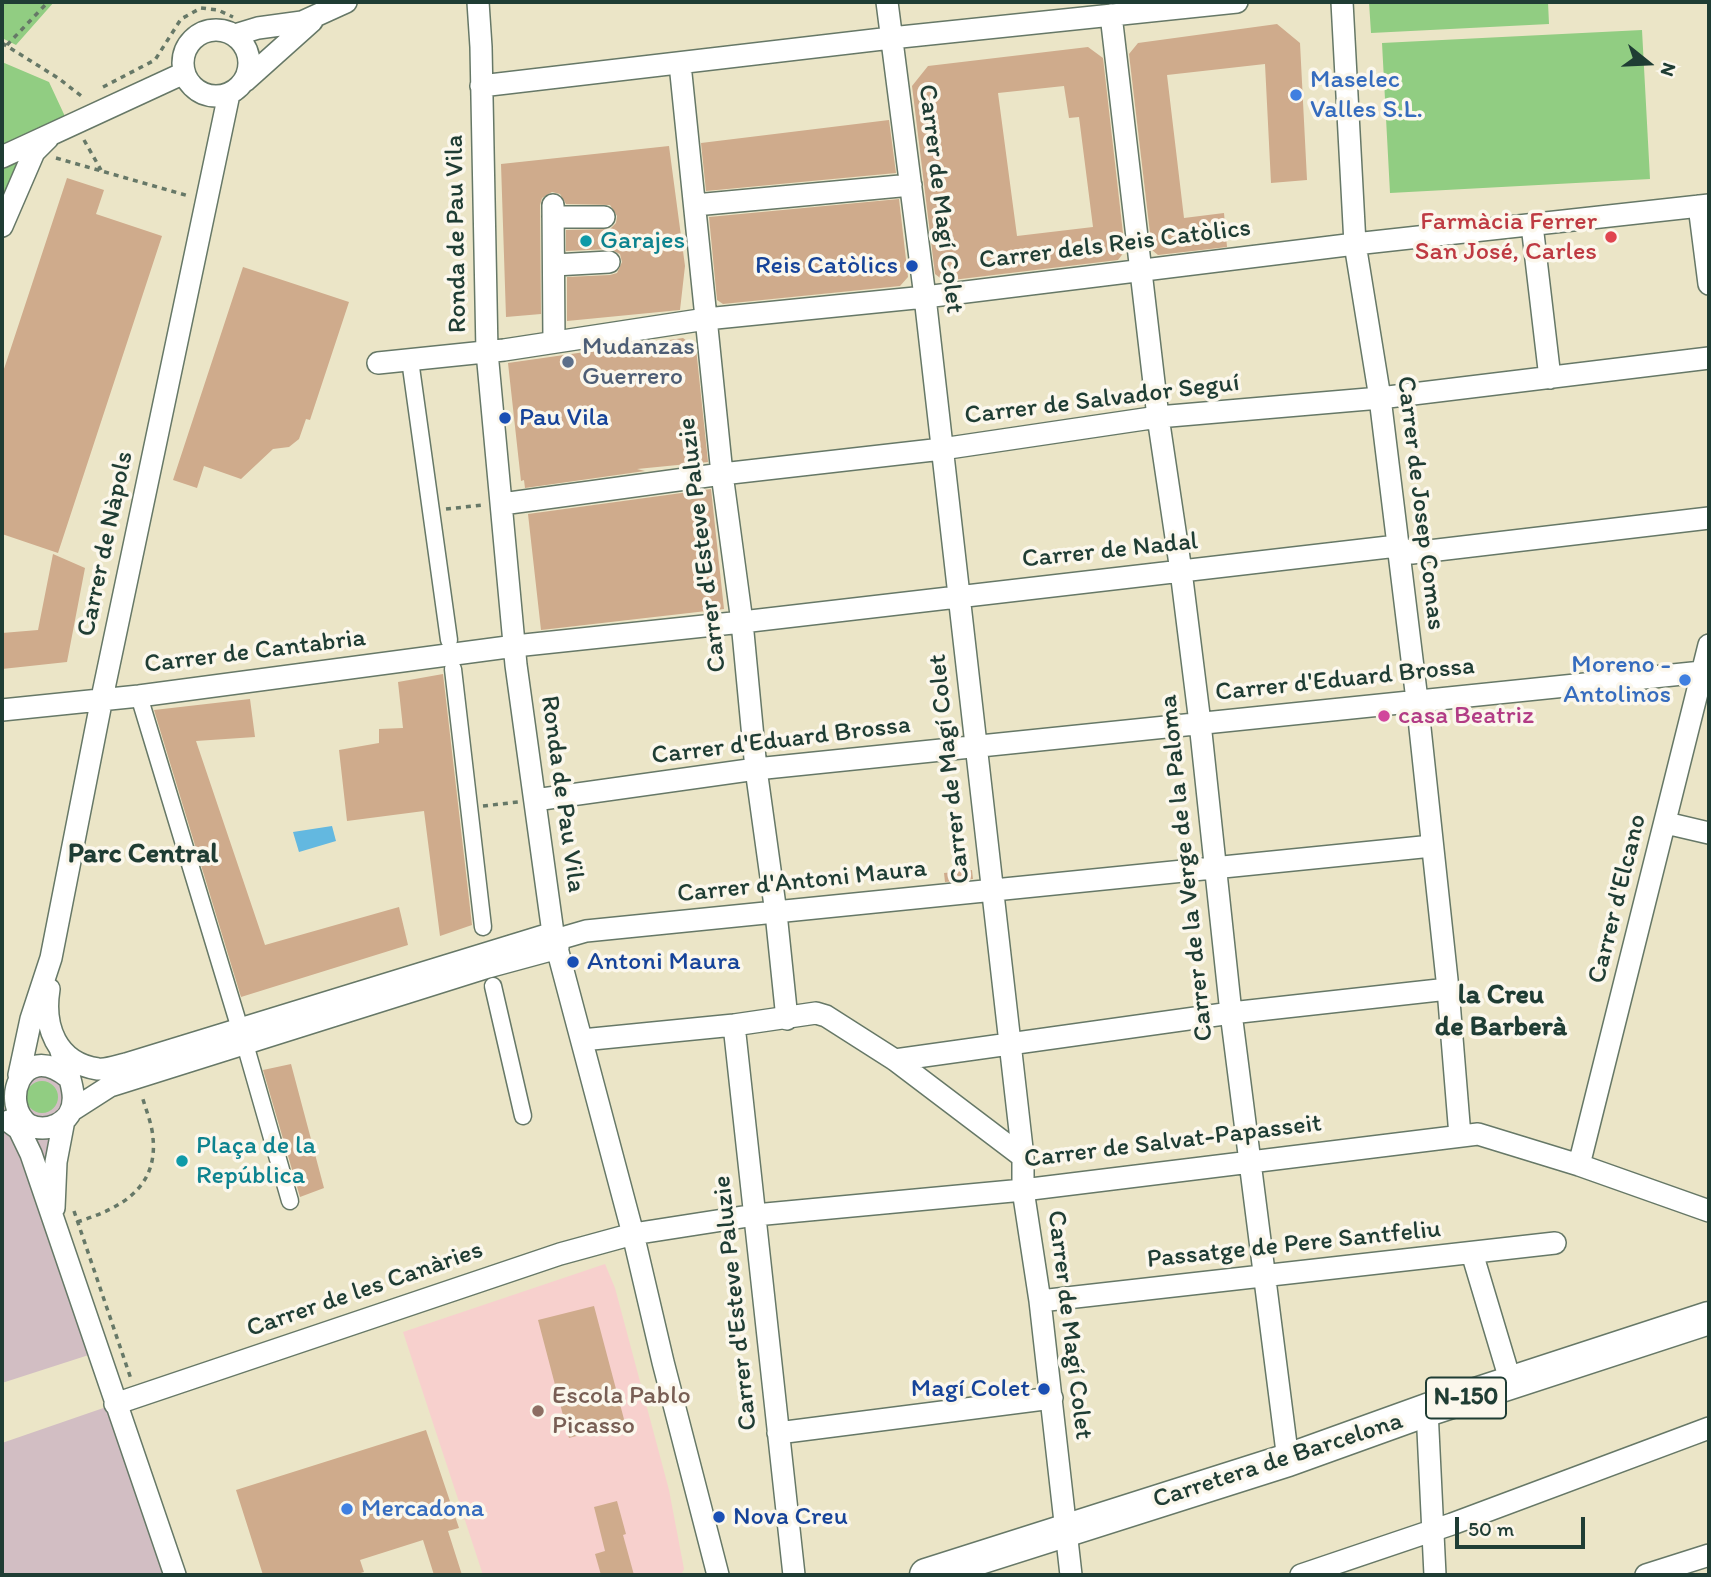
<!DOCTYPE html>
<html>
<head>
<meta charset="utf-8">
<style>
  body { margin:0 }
  #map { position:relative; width:1711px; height:1577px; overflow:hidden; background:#ebe5c7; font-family:Itim,sans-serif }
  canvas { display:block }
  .frame { position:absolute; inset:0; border:4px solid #1f3d34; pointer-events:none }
  .north { position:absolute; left:1613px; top:28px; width:70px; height:70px; -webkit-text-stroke:5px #fbf7ec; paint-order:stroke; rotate:108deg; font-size:19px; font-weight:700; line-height:28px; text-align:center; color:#1f3d34 }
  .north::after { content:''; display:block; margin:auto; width:24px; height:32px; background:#1f3d34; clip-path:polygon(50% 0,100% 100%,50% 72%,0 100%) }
  .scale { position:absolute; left:1455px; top:1517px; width:130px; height:32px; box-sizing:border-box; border:4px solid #1f3d34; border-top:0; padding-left:9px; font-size:21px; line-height:24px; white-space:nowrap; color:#1f3d34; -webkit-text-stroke:5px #fbf7ec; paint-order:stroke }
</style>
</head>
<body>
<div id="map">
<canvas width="1711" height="1577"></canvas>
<div class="frame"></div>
<div class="north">N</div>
<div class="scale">50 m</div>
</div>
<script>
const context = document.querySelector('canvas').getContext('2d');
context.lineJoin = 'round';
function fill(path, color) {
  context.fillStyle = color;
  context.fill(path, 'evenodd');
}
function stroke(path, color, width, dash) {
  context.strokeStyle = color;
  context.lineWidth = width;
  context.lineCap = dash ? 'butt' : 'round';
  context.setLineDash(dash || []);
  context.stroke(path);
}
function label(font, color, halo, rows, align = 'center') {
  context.font = font + ' Itim,sans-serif';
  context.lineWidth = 7;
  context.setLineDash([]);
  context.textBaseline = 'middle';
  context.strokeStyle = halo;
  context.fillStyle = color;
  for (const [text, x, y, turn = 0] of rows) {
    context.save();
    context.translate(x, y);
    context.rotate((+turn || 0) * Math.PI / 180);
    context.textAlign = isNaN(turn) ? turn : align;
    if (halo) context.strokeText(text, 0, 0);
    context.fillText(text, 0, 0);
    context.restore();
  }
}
const built = new Path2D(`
  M 605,1264 L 615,1288 L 669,1490 L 684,1569 L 681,1575 L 483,1575 L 403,1332 Z`);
const industrial = new Path2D(`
  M 19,1075 L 68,1077 L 53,1191 L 98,1352 L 2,1383 L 2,1109 L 12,1105 Z
  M 115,1404 L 175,1575 L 2,1575 L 2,1443 Z`);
const green = new Path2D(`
  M 2,2 L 54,2 L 16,45 L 2,38 Z
  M 1369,2 L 1548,2 L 1549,24 L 1371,33 Z
  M 1642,30 L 1650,179 L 1390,193 L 1382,43 Z
  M 2,62 L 49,82 L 69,125 L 51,134 L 2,226 Z
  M26 1097a16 16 0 1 1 32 0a16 16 0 1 1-32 0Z`);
const water = new Path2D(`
  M 332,826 L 336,841 L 299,852 L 293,832 Z`);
const building = new Path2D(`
  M 1277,24 L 1300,43 L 1307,180 L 1271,183 L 1265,64 L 1167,75 L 1184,218 L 1224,213 L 1227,247 L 1158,255 L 1152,250 L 1129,54 L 1138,43 Z
  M 1088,47 L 1103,58 L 1125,251 L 1118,260 L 944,281 L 935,274 L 912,86 L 928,66 ZM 1064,86 L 1069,118 L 1079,117 L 1093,227 L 1017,236 L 998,93 Z
  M 889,120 L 896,173 L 706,191 L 701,143 Z
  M 669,146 L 685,266 L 680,310 L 567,321 L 567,277 L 610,275 L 617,273 L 622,262 L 620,254 L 609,249 L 566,251 L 566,230 L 610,229 L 616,223 L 617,216 L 610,205 L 566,204 L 560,194 L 552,192 L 542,198 L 540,205 L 541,314 L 506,317 L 501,164 Z
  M 67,178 L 104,190 L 96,214 L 162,236 L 58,553 L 2,534 L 2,375 Z
  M 899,199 L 908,277 L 900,286 L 723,304 L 717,300 L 709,217 Z
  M 243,267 L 349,302 L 310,420 L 306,419 L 299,439 L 289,447 L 273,449 L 241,479 L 204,466 L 197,488 L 173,480 Z
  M 683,338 L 696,348 L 708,462 L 637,469 L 645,471 L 525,488 L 524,480 L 521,481 L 508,363 Z
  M 711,489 L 724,609 L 541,630 L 528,514 Z
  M 53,554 L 85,568 L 67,662 L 2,669 L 2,633 L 38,630 Z
  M 443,674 L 472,925 L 440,936 L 424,811 L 347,821 L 339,750 L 379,743 L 379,729 L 403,728 L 398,682 Z
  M 250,699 L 255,737 L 196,741 L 265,945 L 399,907 L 408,945 L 241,997 L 154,710 Z
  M 972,870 L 973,879 L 945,882 L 944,873 Z
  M 291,1064 L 324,1188 L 300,1197 L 263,1070 Z
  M 594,1306 L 625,1423 L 569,1438 L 538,1320 Z
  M 426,1430 L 459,1528 L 448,1531 L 462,1575 L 434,1575 L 423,1540 L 360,1560 L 364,1572 L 354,1575 L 263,1575 L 236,1490 Z
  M 617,1501 L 626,1534 L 623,1535 L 634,1575 L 601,1575 L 595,1554 L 605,1551 L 594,1507 Z`);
const path = new Path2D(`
  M 2,43 L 58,78 L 84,98
  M 7,45 L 48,2
  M 103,87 L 155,60 L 181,19 L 201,8 L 218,10 L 233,17
  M 84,140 L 101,170
  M 56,158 L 189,196
  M 446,509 L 483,505
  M 483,806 L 518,802
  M 74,1211 L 131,1379
  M 77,1222 C 119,1209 158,1189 153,1138 C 152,1124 146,1110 142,1096`);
const pedestrian = new Path2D(`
  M 410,360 L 449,640
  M 453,669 L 483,927
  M 139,696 L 240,1029
  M 493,986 L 523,1116
  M 245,1044 L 290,1201`);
const minor = new Path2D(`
  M 478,2 L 481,47 L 487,352 L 516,665 L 553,933 L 633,1234 L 663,1362 L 718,1575
  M 887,2 L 925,297 L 1023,1157 L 1023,1190 L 1040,1301 L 1071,1575
  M 1342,2 L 1355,244 L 1380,398 L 1417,700 L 1448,989 L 1460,1136
  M 1111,15 L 1158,417 L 1181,571 L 1200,723 L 1231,1013 L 1288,1460
  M183 63a33 33 0 1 1 66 0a33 33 0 1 1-66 0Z
  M 235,35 L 258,28 L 302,22 L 346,2
  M 680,64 L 722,474 L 742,622 L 756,769 L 776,913 L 787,1019
  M 245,81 L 312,21
  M 481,86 L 891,38 L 1237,2
  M 2,157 L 184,73
  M 553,205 L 554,342
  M 695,205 L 911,185
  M 1699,206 L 1709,284
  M 553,217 L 604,217
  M 1532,225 L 1550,378
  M 2,226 L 34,152 L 48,138
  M 554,265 L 609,262
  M 378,363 L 504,350 L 706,319 L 925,297 L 1355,244 L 1709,205
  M 502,504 L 722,474 L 942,449 L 1158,417 L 1380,398 L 1709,358
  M 2,710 L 139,696 L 515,646 L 742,622 L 1397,546 L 1412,553 L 1709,518
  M 535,800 L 756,769 L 1702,672
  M 1666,823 L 1709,833
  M 555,940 L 586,931 L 1432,846
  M 49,989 C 43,1026 56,1063 98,1069 C 107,1070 117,1066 126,1064 L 553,933
  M 734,1025 L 794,1575
  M 582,1040 L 734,1025 L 816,1013 L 826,1016 L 895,1060 L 1023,1157
  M 60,1048 C 67,1072 88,1111 56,1125 C 48,1129 37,1129 29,1125 C 0,1106 20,1039 68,1077
  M 895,1060 L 1231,1013 L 1448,989
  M 19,1075 L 31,1019 L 51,958 L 102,698 L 229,94
  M 71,1111 L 110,1086 L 488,967 L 558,948
  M 8,1121 L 19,1129 L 31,1154 L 175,1575
  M 1579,1165 L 1709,645
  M 54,1208 L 56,1162 L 64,1120
  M 1472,1253 L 1511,1383
  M 1040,1301 L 1555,1243
  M 115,1404 L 560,1254 L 633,1234 L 755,1215 L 1023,1190 L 1478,1134 L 1579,1165 L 1709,1211
  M 1427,1410 L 1435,1575
  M 778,1433 L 1052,1398
  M 1301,1575 L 1452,1524 L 1709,1428
  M 1646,1575 L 1709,1555`);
const primary = new Path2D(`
  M 926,1575 L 1288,1460 L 1427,1410 L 1709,1318`);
const markers = [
  [1296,95,7,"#3f7fe0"],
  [1611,237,7,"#e0444e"],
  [586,241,7,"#0f9aa8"],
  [912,266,7,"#1a4fb4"],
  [568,362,7,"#5c6f8a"],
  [505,418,7,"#1a4fb4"],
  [1685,680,7,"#3f7fe0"],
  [1384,716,7,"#d1479c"],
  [573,962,7,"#1a4fb4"],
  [182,1161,7,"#0f9aa8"],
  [1044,1389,7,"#1a4fb4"],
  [538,1411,7,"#8d6e63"],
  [347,1509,7,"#3f7fe0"],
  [719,1517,7,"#1a4fb4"]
];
const shields = [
  [1466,1398,80]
];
const shieldNames = [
  ["N-150",1466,1398]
];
const shopNames = [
  ["Maselec",1310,80],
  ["Valles S.L.",1310,110],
  ["Moreno -",1671,665,"right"],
  ["Antolinos",1671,695,"right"],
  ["Mercadona",361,1509]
];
const streetNames = [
  ["Carrer de Magí Colet",940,199,83],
  ["Ronda de Pau Vila",457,234,-91],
  ["Carrer dels Reis Catòlics",1115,245,-7],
  ["Carrer de Salvador Seguí",1102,400,-7],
  ["Carrer de Josep Comas",1420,503,83],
  ["Carrer de Nàpols",106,544,-78],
  ["Carrer d'Esteve Paluzie",703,545,-97],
  ["Carrer de Nadal",1110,551,-6],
  ["Carrer de Cantabria",255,652,-7],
  ["Carrer d'Eduard Brossa",1345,680,-6],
  ["Carrer d'Eduard Brossa",781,741,-7],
  ["Carrer de Magí Colet",950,769,-96],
  ["Ronda de Pau Vila",562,794,82],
  ["Carrer de la Verge de la Paloma",1187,868,-96],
  ["Carrer d'Antoni Maura",802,882,-6],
  ["Carrer d'Elcano",1618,899,-76],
  ["Carrer de Salvat-Papasseit",1173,1142,-7],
  ["Passatge de Pere Santfeliu",1294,1245,-6],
  ["Carrer de les Canàries",365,1290,-19],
  ["Carrer d'Esteve Paluzie",736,1303,-96],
  ["Carrer de Magí Colet",1069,1325,83],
  ["Carretera de Barcelona",1278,1461,-18]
];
const healthNames = [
  ["Farmàcia Ferrer",1597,222],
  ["San José, Carles",1597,252]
];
const cultureNames = [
  ["Garajes",600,241],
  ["Plaça de la",196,1146],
  ["República",196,1176]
];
const transitNames = [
  ["Reis Catòlics",898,266,"right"],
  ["Pau Vila",519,418],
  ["Antoni Maura",587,962],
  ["Magí Colet",1030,1389,"right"],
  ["Nova Creu",733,1517]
];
const serviceNames = [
  ["Mudanzas",582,347],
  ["Guerrero",582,377]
];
const hotelNames = [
  ["casa Beatriz",1398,716]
];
const educationNames = [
  ["Escola Pablo",552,1396],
  ["Picasso",552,1426]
];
const neighbourhoodNames = [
  ["Parc Central",143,855],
  ["la Creu",1501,996],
  ["de Barberà",1501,1028]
];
fill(built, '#f7d0cd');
fill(industrial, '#d2bec3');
fill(green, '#91cd82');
fill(water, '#63b8e0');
fill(building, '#cfab8c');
stroke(pedestrian, '#667867', 19);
stroke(minor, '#667867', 24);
stroke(primary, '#667867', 35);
stroke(path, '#667867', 3.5, [5, 5]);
stroke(pedestrian, '#fff', 16);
stroke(minor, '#fff', 21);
stroke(primary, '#fff', 32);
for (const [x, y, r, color] of markers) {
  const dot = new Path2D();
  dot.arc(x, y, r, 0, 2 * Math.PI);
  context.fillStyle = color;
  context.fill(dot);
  stroke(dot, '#fbf7ec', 2.5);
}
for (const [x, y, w] of shields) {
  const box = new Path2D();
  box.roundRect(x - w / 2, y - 20.5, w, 41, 5);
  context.fillStyle = '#fbf7ec';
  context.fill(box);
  stroke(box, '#1f3d34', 2);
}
label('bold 24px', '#1f3d34', null, shieldNames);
label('26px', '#366cbe', '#fbf7ec', shopNames, 'left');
label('26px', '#1f3d34', '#fbf7ec', streetNames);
label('26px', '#be3a42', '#fbf7ec', healthNames, 'right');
label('26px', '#0d838f', '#fbf7ec', cultureNames, 'left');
label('26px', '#164399', '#fbf7ec', transitNames, 'left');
label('26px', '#4e5e75', '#fbf7ec', serviceNames, 'left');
label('26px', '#b23c85', '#fbf7ec', hotelNames, 'left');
label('26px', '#785e54', '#fbf7ec', educationNames, 'left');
label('bold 28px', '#1f3d34', '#fbf7ec', neighbourhoodNames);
</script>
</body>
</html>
